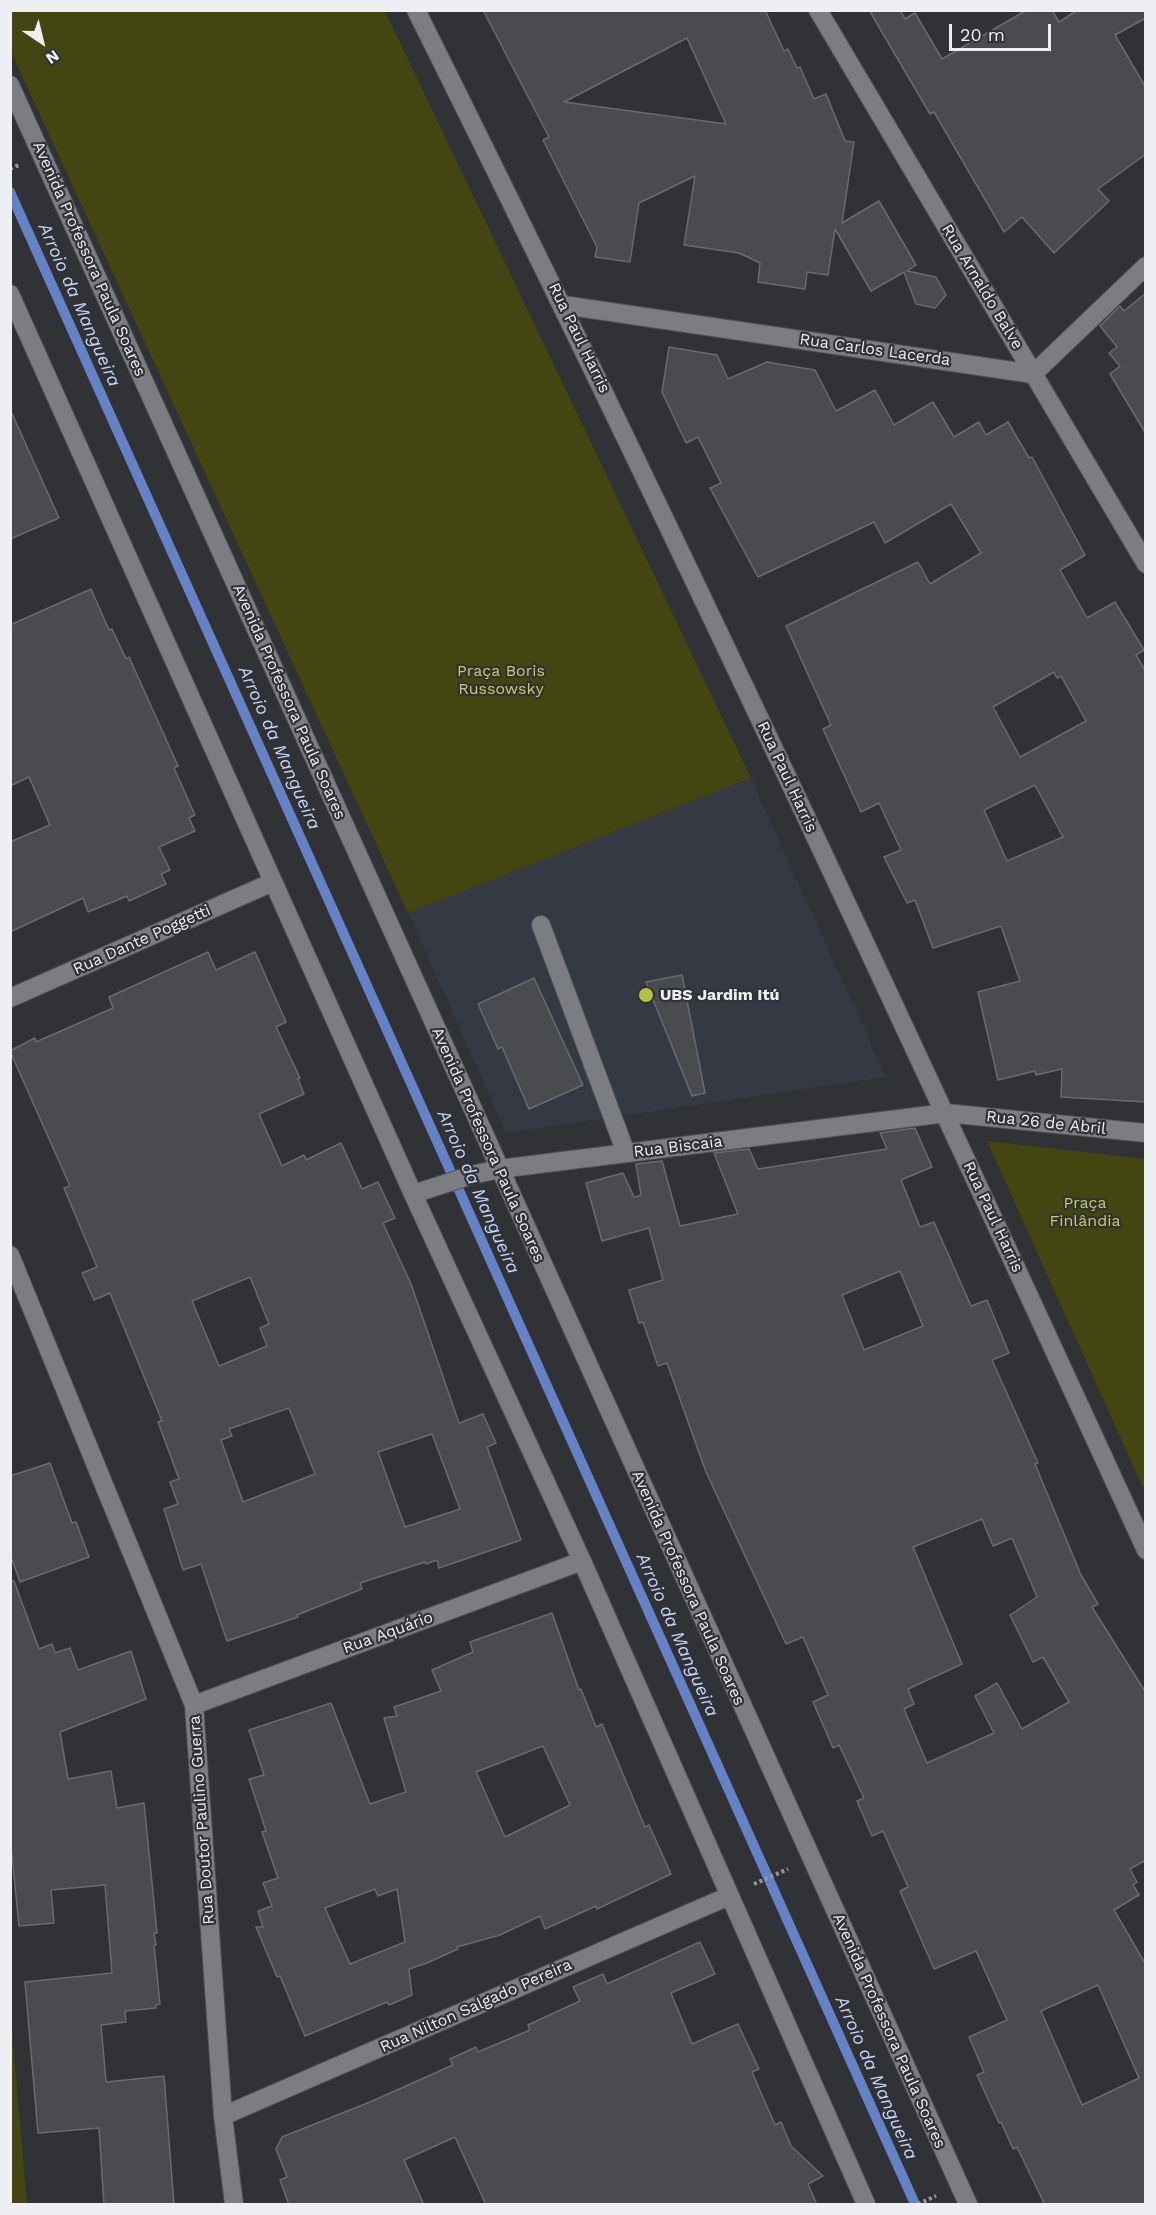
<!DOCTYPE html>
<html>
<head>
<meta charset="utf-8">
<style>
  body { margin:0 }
  #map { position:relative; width:1156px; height:2215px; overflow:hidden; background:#303236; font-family:"Work Sans",sans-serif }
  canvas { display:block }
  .frame { position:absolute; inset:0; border:12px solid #eeeff2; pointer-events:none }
  .north { position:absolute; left:12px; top:12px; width:60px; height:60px; -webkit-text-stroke:4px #303236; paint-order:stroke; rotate:145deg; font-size:16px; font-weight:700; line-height:24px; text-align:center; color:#eeeff2 }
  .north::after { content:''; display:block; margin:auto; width:21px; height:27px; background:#eeeff2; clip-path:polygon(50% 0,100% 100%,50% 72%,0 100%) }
  .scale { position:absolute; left:949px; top:24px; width:102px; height:27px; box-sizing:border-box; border:3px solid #eeeff2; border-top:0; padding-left:8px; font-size:18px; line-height:21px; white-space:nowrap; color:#eeeff2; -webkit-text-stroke:4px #303236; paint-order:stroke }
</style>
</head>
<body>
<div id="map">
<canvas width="1156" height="2215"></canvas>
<div class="frame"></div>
<div class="north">N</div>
<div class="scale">20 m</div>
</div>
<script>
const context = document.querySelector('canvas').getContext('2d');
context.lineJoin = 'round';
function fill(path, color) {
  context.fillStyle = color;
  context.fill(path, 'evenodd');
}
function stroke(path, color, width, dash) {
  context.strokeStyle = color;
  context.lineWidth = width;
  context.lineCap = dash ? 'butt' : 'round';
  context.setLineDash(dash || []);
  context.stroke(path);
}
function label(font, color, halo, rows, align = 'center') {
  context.font = font + ' "Work Sans",sans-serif';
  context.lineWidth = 4.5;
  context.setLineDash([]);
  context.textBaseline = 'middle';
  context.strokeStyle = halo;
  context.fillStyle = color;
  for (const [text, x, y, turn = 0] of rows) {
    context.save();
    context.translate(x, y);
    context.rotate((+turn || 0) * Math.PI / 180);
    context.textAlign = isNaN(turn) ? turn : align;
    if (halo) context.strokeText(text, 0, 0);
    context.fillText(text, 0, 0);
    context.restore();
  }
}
const built = new Path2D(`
  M 751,778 L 886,1077 L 506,1133 L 408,913 Z`);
const green = new Path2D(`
  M 10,11 L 385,11 L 751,778 L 408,913 L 11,52 Z
  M 987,1141 L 1145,1159 L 1145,1492 Z
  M 10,2019 L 11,2019 L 27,2204 L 11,2204 Z`);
const stream = new Path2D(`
  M 10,192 L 915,2204`);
const building = new Path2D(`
  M 483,10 L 765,10 L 784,51 L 788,49 L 797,68 L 800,67 L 814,99 L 826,94 L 845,141 L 854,142 L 842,223 L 879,201 L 916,265 L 907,271 L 936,277 L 946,295 L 935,308 L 916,304 L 904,272 L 871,291 L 835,229 L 828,275 L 807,272 L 805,289 L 758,282 L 760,263 L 739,253 L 684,245 L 695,176 L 639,203 L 630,262 L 595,257 L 597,247 L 543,140 L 549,137 ZM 687,38 L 726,124 L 564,102 Z
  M 869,10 L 900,10 L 905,19 L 915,13 L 942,59 L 1027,10 L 1052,10 L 1059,22 L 1078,10 L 1146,10 L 1146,18 L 1115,35 L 1146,88 L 1146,154 L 1098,189 L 1109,201 L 1054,253 L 1022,217 L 1004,232 L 934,112 L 930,114 Z
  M 1146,293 L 1146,434 L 1110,374 L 1120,366 L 1109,353 L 1117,347 L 1100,326 L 1120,306 L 1124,311 Z
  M 669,347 L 717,355 L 728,379 L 767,362 L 815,370 L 836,411 L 875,390 L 894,425 L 933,402 L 954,437 L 979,422 L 986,435 L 1008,422 L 1029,458 L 1032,457 L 1085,555 L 1060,570 L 1087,618 L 1115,602 L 1144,650 L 1136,655 L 1146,672 L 1146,1102 L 1061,1097 L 1062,1069 L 1036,1075 L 1035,1071 L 998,1080 L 978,992 L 1020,981 L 1001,926 L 933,948 L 915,900 L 907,903 L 884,857 L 901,850 L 879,803 L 861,812 L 823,729 L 831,725 L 786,626 L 918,562 L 930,584 L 981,553 L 951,504 L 885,543 L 874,522 L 758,577 L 710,488 L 721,483 L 698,437 L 686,443 L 662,392 ZM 1054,672 L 1057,678 L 1061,676 L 1086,721 L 1020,757 L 993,707 ZM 1035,785 L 1063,837 L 1007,861 L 984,810 Z
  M 10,409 L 59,518 L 10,539 Z
  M 91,589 L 109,630 L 112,629 L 126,659 L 129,657 L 178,766 L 174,768 L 195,815 L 189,818 L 195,831 L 159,847 L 170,870 L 161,874 L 166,884 L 129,901 L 127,896 L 88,912 L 83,898 L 10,932 L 10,842 L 50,825 L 29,777 L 10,786 L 10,625 Z
  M 208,952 L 216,970 L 255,952 L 286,1022 L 276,1027 L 300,1078 L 298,1079 L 304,1094 L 259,1114 L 282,1166 L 304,1155 L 306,1160 L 341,1143 L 362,1189 L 378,1182 L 395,1218 L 383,1223 L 411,1284 L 459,1423 L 483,1414 L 496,1443 L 487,1447 L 521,1540 L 439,1568 L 437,1560 L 426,1564 L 425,1562 L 360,1583 L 362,1589 L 297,1615 L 298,1617 L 227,1641 L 201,1564 L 183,1570 L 164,1509 L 178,1504 L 170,1482 L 179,1479 L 158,1422 L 162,1421 L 110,1293 L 94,1300 L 82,1273 L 97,1267 L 64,1188 L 70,1186 L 10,1051 L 35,1038 L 36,1042 L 113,1008 L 109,997 ZM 250,1277 L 269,1324 L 260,1328 L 267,1346 L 219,1366 L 192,1301 ZM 289,1408 L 315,1474 L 243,1502 L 221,1440 L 232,1436 L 229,1429 ZM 432,1434 L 460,1509 L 405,1527 L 378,1452 Z
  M 682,975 L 705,1093 L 692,1096 L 646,982 Z
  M 534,978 L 583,1085 L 529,1109 L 502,1047 L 498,1049 L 478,1004 Z
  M 915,1128 L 932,1167 L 901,1180 L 920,1227 L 934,1222 L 971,1306 L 987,1300 L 1009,1353 L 992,1360 L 1038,1463 L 1035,1464 L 1081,1575 L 1098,1604 L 1092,1607 L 1146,1693 L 1146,1860 L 1130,1869 L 1137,1882 L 1133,1885 L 1139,1895 L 1114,1910 L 1146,1965 L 1146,2205 L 1045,2205 L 1017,2147 L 1013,2149 L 1001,2122 L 999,2123 L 977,2075 L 984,2072 L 969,2037 L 1007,2020 L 976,1951 L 934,1969 L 900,1891 L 908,1887 L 883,1831 L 872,1836 L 857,1801 L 864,1798 L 839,1745 L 833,1748 L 813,1702 L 828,1695 L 803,1637 L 786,1644 L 706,1472 L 667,1363 L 658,1366 L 643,1322 L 639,1323 L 629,1290 L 663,1280 L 649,1228 L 602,1241 L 586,1183 L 623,1173 L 634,1197 L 641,1195 L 636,1164 L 662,1161 L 680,1226 L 738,1214 L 714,1153 L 749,1149 L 758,1169 L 887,1149 L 880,1133 ZM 900,1271 L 923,1326 L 864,1350 L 842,1295 ZM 982,1519 L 993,1546 L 1012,1538 L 1037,1597 L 1010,1615 L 1033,1662 L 1043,1657 L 1069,1702 L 1022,1729 L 997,1683 L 975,1696 L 994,1733 L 927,1763 L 904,1709 L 914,1704 L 908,1689 L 962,1664 L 913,1547 ZM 1098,1985 L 1139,2078 L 1082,2105 L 1041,2011 Z
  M 50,1463 L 72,1523 L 76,1522 L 89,1557 L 20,1582 L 10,1554 L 10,1476 Z
  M 14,1581 L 39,1649 L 52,1644 L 55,1653 L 70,1648 L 78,1670 L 131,1651 L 146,1699 L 60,1732 L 68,1779 L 111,1771 L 117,1808 L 144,1803 L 157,1933 L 154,1933 L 156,1945 L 154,1945 L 160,2004 L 156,2005 L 156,2008 L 125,2011 L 126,2022 L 101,2025 L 106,2082 L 164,2076 L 174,2205 L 104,2205 L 99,2128 L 38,2133 L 25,1982 L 112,1973 L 105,1885 L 51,1890 L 54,1923 L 19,1926 L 10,1835 L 10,1582 Z
  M 552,1613 L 579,1690 L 581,1689 L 596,1727 L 602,1724 L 645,1827 L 649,1825 L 671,1874 L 597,1909 L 596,1906 L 545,1929 L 540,1916 L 500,1935 L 457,1947 L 458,1949 L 427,1963 L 409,1969 L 412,1995 L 389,2005 L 387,2002 L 305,2036 L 280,1976 L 277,1977 L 256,1927 L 263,1927 L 258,1911 L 272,1906 L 263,1883 L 278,1878 L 262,1832 L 266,1831 L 249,1779 L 264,1775 L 249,1730 L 331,1703 L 370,1804 L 406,1792 L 384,1718 L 397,1716 L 394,1707 L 441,1691 L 432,1670 L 473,1652 L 470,1642 ZM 543,1746 L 570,1805 L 505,1837 L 476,1772 ZM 375,1889 L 378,1896 L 397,1889 L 405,1942 L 350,1964 L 325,1908 Z
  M 700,1942 L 715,1974 L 671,1993 L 692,2044 L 738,2024 L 759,2069 L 752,2072 L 775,2125 L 781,2122 L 791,2146 L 823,2176 L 808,2184 L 817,2205 L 486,2205 L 455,2137 L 404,2160 L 424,2205 L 289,2205 L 280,2180 L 287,2177 L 276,2149 L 282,2137 L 370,2102 L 453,2065 L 450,2059 L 476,2047 L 478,2052 L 530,2030 L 528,2025 L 580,2001 L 573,1987 L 603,1974 L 607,1984 Z`);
const path = new Path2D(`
  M 10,169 L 19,165
  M 754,1884 L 788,1869
  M 918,2204 L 936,2196`);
const minor = new Path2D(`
  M 416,10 C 670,519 909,1034 1146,1550
  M 818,10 L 1146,564
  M 10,85 L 968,2204
  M 10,294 L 413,1194 L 582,1561 L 866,2204
  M 563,305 L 1033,374 L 1146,266
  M 541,925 L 626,1153
  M 10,998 L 273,882
  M 413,1194 L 472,1175 L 499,1169 L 946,1113 L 1146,1133
  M 10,1255 L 194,1705 L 223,2116 L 234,2204
  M 194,1705 L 582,1561
  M 223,2116 L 729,1896`);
const markers = [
  [646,995,8,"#b8c147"]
];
const streetNames = [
  ["Avenida Professora Paula Soares",89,259,66],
  ["Rua Arnaldo Balve",982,287,59],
  ["Rua Paul Harris",579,338,64],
  ["Rua Carlos Lacerda",875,350,8],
  ["Avenida Professora Paula Soares",289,702,66],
  ["Rua Paul Harris",787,777,65],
  ["Rua Dante Poggetti",142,940,-24],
  ["Rua 26 de Abril",1046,1123,6],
  ["Avenida Professora Paula Soares",488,1145,66],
  ["Rua Biscaia",678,1147,-7],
  ["Rua Paul Harris",993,1217,65],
  ["Avenida Professora Paula Soares",688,1588,66],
  ["Rua Aquário",388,1633,-20],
  ["Rua Doutor Paulino Guerra",202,1820,-94],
  ["Rua Nilton Salgado Pereira",476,2006,-24],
  ["Avenida Professora Paula Soares",889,2031,66]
];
const parkNames = [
  ["Praça Boris",501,671],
  ["Russowsky",501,689],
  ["Praça",1085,1203],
  ["Finlândia",1085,1221]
];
const poiNames = [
  ["UBS Jardim Itú",660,995]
];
const waterNames = [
  ["Arroio da Mangueira",79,305,66],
  ["Arroio da Mangueira",279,748,66],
  ["Arroio da Mangueira",478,1192,66],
  ["Arroio da Mangueira",677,1635,66],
  ["Arroio da Mangueira",876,2078,66]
];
fill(built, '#353943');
fill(green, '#434610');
stroke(stream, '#6582c6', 10);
fill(building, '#494b4f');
stroke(building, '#696b70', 1.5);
stroke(minor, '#505155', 20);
stroke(path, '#97989c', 4, [3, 3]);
stroke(minor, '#7b7d82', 18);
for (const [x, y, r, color] of markers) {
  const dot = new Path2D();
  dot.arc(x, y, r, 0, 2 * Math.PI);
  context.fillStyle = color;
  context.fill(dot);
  stroke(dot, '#303236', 2);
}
label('16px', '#eeeff2', '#303236', streetNames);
label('16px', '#c7cf5c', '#303236', parkNames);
label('bold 16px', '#eeeff2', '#303236', poiNames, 'left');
label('italic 18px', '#c5d6fc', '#303236', waterNames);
</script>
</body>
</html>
